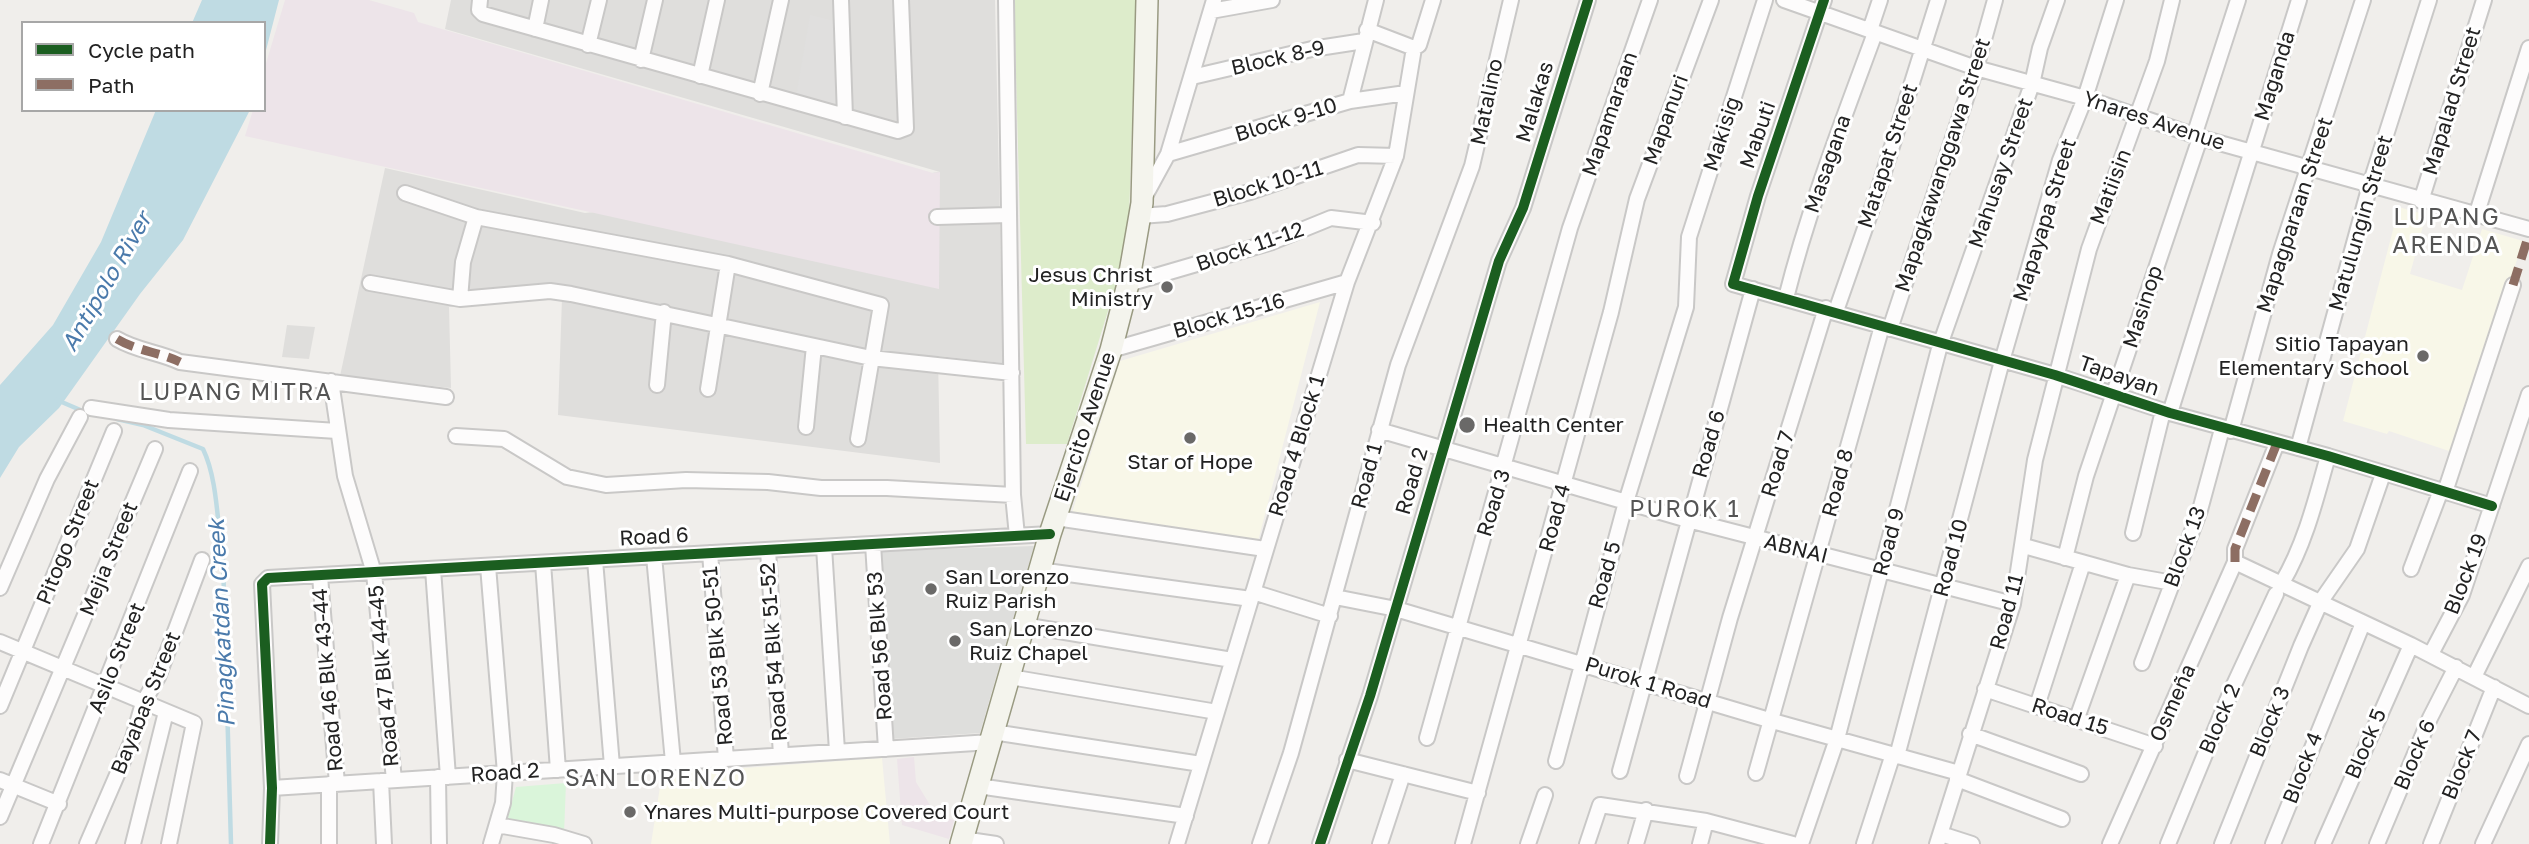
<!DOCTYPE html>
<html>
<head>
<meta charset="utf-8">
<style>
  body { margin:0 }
  #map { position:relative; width:2529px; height:844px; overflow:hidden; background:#f0eeeb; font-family:"Golos Text",sans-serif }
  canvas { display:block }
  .legend { position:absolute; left:21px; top:21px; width:245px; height:91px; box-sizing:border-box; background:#fff; border:2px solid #a7a7a7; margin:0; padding:9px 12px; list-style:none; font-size:21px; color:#222 }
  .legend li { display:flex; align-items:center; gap:14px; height:35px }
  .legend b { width:35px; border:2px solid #a7a7a7 }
</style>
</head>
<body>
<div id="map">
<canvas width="2529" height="844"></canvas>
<ul class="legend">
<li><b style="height:9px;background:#1b5e20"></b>Cycle path</li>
<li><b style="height:9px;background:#8d6e63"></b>Path</li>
</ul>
</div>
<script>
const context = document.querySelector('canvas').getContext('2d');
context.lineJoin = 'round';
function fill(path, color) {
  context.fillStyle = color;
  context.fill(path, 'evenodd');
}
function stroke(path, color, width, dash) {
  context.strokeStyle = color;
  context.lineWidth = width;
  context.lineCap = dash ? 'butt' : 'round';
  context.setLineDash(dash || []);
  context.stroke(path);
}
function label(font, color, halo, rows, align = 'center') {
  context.font = font + ' "Golos Text",sans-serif';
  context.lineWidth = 6;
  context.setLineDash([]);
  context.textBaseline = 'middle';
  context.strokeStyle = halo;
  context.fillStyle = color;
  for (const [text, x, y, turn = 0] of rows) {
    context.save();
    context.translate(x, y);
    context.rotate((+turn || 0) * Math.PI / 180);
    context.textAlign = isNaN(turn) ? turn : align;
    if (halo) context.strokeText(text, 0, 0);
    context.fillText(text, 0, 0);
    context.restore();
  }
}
const residential = new Path2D(`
  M 451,0 L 995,0 L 1003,363 L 938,356 L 940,463 L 558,415 L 562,298 L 449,307 L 451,388 L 340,376 L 385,168 L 585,213 L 940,172 L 445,29 Z
  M 287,325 L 315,327 L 309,359 L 282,357 Z`);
const industrial = new Path2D(`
  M 285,0 L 369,0 L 414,13 L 418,22 L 933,173 L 940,172 L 939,289 L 245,136 L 253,110 L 264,110 L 264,70 Z
  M 914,757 L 916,782 L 936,815 L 954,820 L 949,839 L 902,825 L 897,759 Z`);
const education = new Path2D(`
  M 2399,207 L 2426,215 L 2410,274 L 2462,290 L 2482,229 L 2523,241 L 2455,453 L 2389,431 L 2387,434 L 2343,421 Z
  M 1320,302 L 1257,545 L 1071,516 L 1120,361 Z
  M 882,758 L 890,844 L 651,844 L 662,774 Z`);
const religious = new Path2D(`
  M 1034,546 L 980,733 L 891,739 L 879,551 Z`);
const grass = new Path2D(`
  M 1014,0 L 1136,0 L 1129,219 L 1120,272 L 1067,444 L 1026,444 Z`);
const park = new Path2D(`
  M 566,783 L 564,834 L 506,824 L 516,787 Z`);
const parking = new Path2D(`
  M 810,15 L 834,21 L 837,110 L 796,96 Z`);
const water = new Path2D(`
  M 202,0 L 279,0 L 264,58 L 264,23 L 192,23 Z
  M 156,110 L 250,110 L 183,240 L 140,294 L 59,408 L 19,447 L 0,478 L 0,385 L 53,325 L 101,242 Z`);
const stream = new Path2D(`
  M 57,400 L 85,412
  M 117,419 L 143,425 L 203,449 C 218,480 217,525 223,560 L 231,844`);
const street = new Path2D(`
  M 480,0 L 479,10 L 483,14 L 898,131 L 906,128 L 901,0
  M 841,0 L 845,117
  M 1006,0 L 1013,495 L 1017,536
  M 1784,0 L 1976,68 L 2085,98 L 2205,139 L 2529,229
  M 1824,0 L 1758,196 L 1733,284 L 2055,375 L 2170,413 L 2328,456 L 2492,506
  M 1211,11 L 1272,0
  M 535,29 L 541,0
  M 1367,30 L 1414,48
  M 1870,30 L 1880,0
  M 588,45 L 599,0
  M 1414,48 L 1419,45 L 1433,0
  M 641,60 L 655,0
  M 700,76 L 717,0
  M 1192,77 L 1312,49 L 1364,41
  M 760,94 L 781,0
  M 1350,101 L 1376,0
  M 2194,136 L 2238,0
  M 1168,154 L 1350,101 L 1406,93
  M 405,193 L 476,217 L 728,264 L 881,305 L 858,439
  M 1144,198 L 1168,154 L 1214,0
  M 2421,201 L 2484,0
  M 1140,216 L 1167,214 L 1250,192 L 1358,155 L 1396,156
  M 2476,216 L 2529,48
  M 937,217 L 1008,215
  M 370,283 L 460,299 L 550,291 L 571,294 L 871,358 L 1012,373
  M 1128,284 L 1272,242 L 1331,218 L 1373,223
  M 1786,298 C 1809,207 1843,120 1875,33
  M 460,299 L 463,262 L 476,217
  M 1836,311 L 1877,194 L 1938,0
  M 1890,329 L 1976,68 L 1995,0
  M 117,339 C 137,351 159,352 180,362 L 446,397
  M 1111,350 L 1347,282
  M 331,381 L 345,476 L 374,573 L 394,780
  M 657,385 L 664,312
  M 708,389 L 728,264
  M 91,408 L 169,420 L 337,431
  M 2170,413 L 2299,0
  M 806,427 L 814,346
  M 1379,430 L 1688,520 L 2013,604
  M 2231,431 L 2280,254 L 2363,0
  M 456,436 L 504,439 L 567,477 L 606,485 L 686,480 L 768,482 L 821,488 L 887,488 L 1013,495
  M 2298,448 L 2370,185 L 2429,0
  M 2445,492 L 2513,285
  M 1056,518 L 1265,549
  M 2133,533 L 2163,411
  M 873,544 L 886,749
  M 2024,546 L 2128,575 L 2173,583
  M 824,547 L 837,751
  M 768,550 L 781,755
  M 710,553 L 726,759
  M 654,556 L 673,762
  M 2065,558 L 2086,476 L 2200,138
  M 595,560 L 612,766
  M 2235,562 L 2411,645 L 2529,706
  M 543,563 L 558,770
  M 488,566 L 505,773 L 503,803 L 491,844
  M 433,569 L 448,777
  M 2411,569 L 2441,490
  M 1039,570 L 1251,599
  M 320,576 L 337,784
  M 2282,583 C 2305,544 2316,499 2328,456
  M 0,588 L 47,479 L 80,417
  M 1253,592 L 1330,616
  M 1335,597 L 1396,609 L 1769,720 L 1959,773
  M 1023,625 L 1232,660
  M 0,642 L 194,723 L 169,844
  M 2431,654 L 2462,595 L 2529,394
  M 2142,663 L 2200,510 L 2222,429
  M 1010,677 L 1217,712
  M 2474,677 L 2529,566
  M 1985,689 L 2155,746
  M 0,706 L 114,431
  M 2037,706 L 2083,563
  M 2077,718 L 2128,575
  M 993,732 L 1201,764
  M 1970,734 L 2081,774
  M 1427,738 L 1570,228 L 1650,0
  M 1897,756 L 2002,361 L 2060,160 L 2085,98 L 2116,0
  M 1347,760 L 1478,793
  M 1556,761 L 1626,502 L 1686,307 L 1689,237 L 1765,0
  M 1620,771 L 1753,289
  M 1756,773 L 1882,326
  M 1687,776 L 1730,618 L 1826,308
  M 438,777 L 439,844
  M 1957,779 L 2062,819
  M 0,780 L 59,804
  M 381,781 L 384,844
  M 978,786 L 1186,816
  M 272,788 L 991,742
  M 0,817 L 155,449
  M 497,825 L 554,835 L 584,844
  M 1941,834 L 1972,844
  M 962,839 L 996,844
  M 41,844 L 190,471
  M 87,844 L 133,738 L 143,703 L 158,677 L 202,560
  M 133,844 L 166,712
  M 270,844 L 272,788 L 262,584 L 268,578 L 1050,534
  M 329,844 L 329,784
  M 1177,844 L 1347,282 L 1396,156 L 1414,48
  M 1260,844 L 1291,753 L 1398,365 L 1472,166 L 1511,0
  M 1320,844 L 1370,696 L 1499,261 L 1523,208 L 1588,0
  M 1380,844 L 1403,774
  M 1463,844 L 1611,312 L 1637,199 L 1711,0
  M 1528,844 L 1545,795
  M 1587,844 L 1600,805 L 1706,821 L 1793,844
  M 1636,844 L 1646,810
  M 1700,844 L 1706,821
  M 1801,844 L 1837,739 L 1940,345 L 2032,84 L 2040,48 L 2057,0
  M 1864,844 L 1893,754
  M 1937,844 L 2013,604 L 2035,460 L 2089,249 L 2157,61 L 2172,0
  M 2110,844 L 2235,562 L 2235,549 L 2277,443
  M 2168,844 L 2232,689 L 2276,594
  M 2222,844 L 2301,646 L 2321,601 L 2357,549 L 2383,474
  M 2273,844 L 2363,623
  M 2323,844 L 2411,645
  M 2377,844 L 2430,718 L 2456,667
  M 2431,844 L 2494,687
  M 2483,844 L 2529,744`);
const secondary = new Path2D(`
  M 961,844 L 1050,534 L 1111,350 L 1128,284 L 1142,203 L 1147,0`);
const quiet = new Path2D(`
  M 2513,285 L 2529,234
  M 117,339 C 137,351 159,352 180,362
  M 2235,562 L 2235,549 L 2277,443`);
const cycleway = new Path2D(`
  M 1824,0 L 1758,196 L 1733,284 L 2055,375 L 2170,413 L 2328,456 L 2492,506
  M 270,844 L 272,788 L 262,584 L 268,578 L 1050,534
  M 1320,844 L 1370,696 L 1499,261 L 1523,208 L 1588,0`);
const markers = [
  [1167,287,7,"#6a6968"],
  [2423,356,7,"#6a6968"],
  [1467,425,9,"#6a6968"],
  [1190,438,7,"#6a6968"],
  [931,589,7,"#6a6968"],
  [955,641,7,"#6a6968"],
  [630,812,7,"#6a6968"]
];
const streetNames = [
  ["Block 8-9",1278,58,-13],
  ["Maganda",2275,76,-73],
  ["Mapalad Street",2452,101,-73],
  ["Matalino",1487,102,-78],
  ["Malakas",1535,102,-73],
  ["Mapamaraan",1610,114,-71],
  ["Block 9-10",1286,120,-17],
  ["Mapanuri",1666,120,-70],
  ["Ynares Avenue",2154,121,18],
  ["Makisig",1722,134,-72],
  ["Mabuti",1758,135,-71],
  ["Matapat Street",1888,156,-72],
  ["Masagana",1828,164,-71],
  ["Mapagkawanggawa Street",1943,165,-72],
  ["Mahusay Street",2001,173,-71],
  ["Block 10-11",1268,184,-17],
  ["Matiisin",2111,187,-69],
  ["Mapagparaan Street",2295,215,-72],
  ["Mapayapa Street",2045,220,-73],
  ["Matulungin Street",2361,223,-74],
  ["Block 11-12",1250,247,-19],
  ["Masinop",2143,307,-72],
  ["Block 15-16",1229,316,-16],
  ["Tapayan",2119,376,19],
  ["Ejercito Avenue",1085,427,-72],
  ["Road 6",1709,444,-74],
  ["Road 4 Block 1",1297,446,-73],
  ["Road 7",1778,464,-73],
  ["Road 1",1367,476,-75],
  ["Road 2",1412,481,-74],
  ["Road 8",1838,483,-75],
  ["Road 3",1494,503,-73],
  ["Road 4",1555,518,-75],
  ["Road 6",654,537,-3],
  ["Pitogo Street",68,542,-68],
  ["Road 9",1889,542,-75],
  ["Block 13",2185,547,-70],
  ["ABNAI",1796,549,14],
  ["Road 10",1951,558,-75],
  ["Mejia Street",109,559,-68],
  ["Block 19",2466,574,-69],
  ["Road 5",1605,575,-74],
  ["Road 11",2007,612,-75],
  ["Road 56 Blk 53",880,646,-94],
  ["Road 54 Blk 51-52",774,652,-94],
  ["Road 53 Blk 50-51",718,656,-95],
  ["Asilo Street",117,658,-68],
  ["Road 47 Blk 44-45",384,676,-95],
  ["Road 46 Blk 43-44",328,680,-95],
  ["Purok 1 Road",1648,683,17],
  ["Bayabas Street",146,703,-68],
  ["Osmeña",2173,703,-66],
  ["Road 15",2070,717,18],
  ["Block 2",2220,719,-67],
  ["Block 3",2270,722,-68],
  ["Block 5",2366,744,-67],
  ["Block 6",2415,755,-67],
  ["Block 7",2462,765,-68],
  ["Block 4",2303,768,-69],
  ["Road 2",505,773,-4]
];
const poiNames = [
  ["Jesus Christ",1153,275,"right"],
  ["Ministry",1153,299,"right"],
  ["Sitio Tapayan",2409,344,"right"],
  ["Elementary School",2409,368,"right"],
  ["Health Center",1483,425],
  ["Star of Hope",1190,462,"center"],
  ["San Lorenzo",945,577],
  ["Ruiz Parish",945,601],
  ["San Lorenzo",969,629],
  ["Ruiz Chapel",969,653],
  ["Ynares Multi-purpose Covered Court",644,812]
];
const waterNames = [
  ["Antipolo River",107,282,-60],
  ["Pinagkatdan Creek",222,623,-93]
];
const neighbourhoodNames = [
  ["LUPANG MITRA",236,393],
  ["PUROK 1",1685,510],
  ["SAN LORENZO",656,779]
];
const quarterNames = [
  ["LUPANG",2447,217],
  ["ARENDA",2447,245]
];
fill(residential, '#dfdedc');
fill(industrial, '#ede4e9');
fill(education, '#f8f7e8');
fill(religious, '#dededc');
fill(grass, '#ddeccb');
fill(park, '#daf5da');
fill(parking, '#e0dfde');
fill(water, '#bfdbe3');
stroke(stream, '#bfdbe3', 4.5);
stroke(street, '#c9c8c7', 18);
stroke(secondary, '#999a82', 24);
stroke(street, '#fdfcfc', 14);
stroke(secondary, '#f4f4ed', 21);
stroke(quiet, '#8d6e63', 9, [18, 9]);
stroke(cycleway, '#1b5e20', 10);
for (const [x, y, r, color] of markers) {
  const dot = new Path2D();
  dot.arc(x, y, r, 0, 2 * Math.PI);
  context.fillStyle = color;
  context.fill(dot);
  stroke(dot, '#fff', 2.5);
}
label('21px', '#222', '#fff', streetNames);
label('21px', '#222', '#fff', poiNames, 'left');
label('italic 23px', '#4a7aab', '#fff', waterNames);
context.letterSpacing = '2px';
label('23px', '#555', '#fff', neighbourhoodNames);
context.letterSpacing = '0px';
context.letterSpacing = '2px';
label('24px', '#555', '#fff', quarterNames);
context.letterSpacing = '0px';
</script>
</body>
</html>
